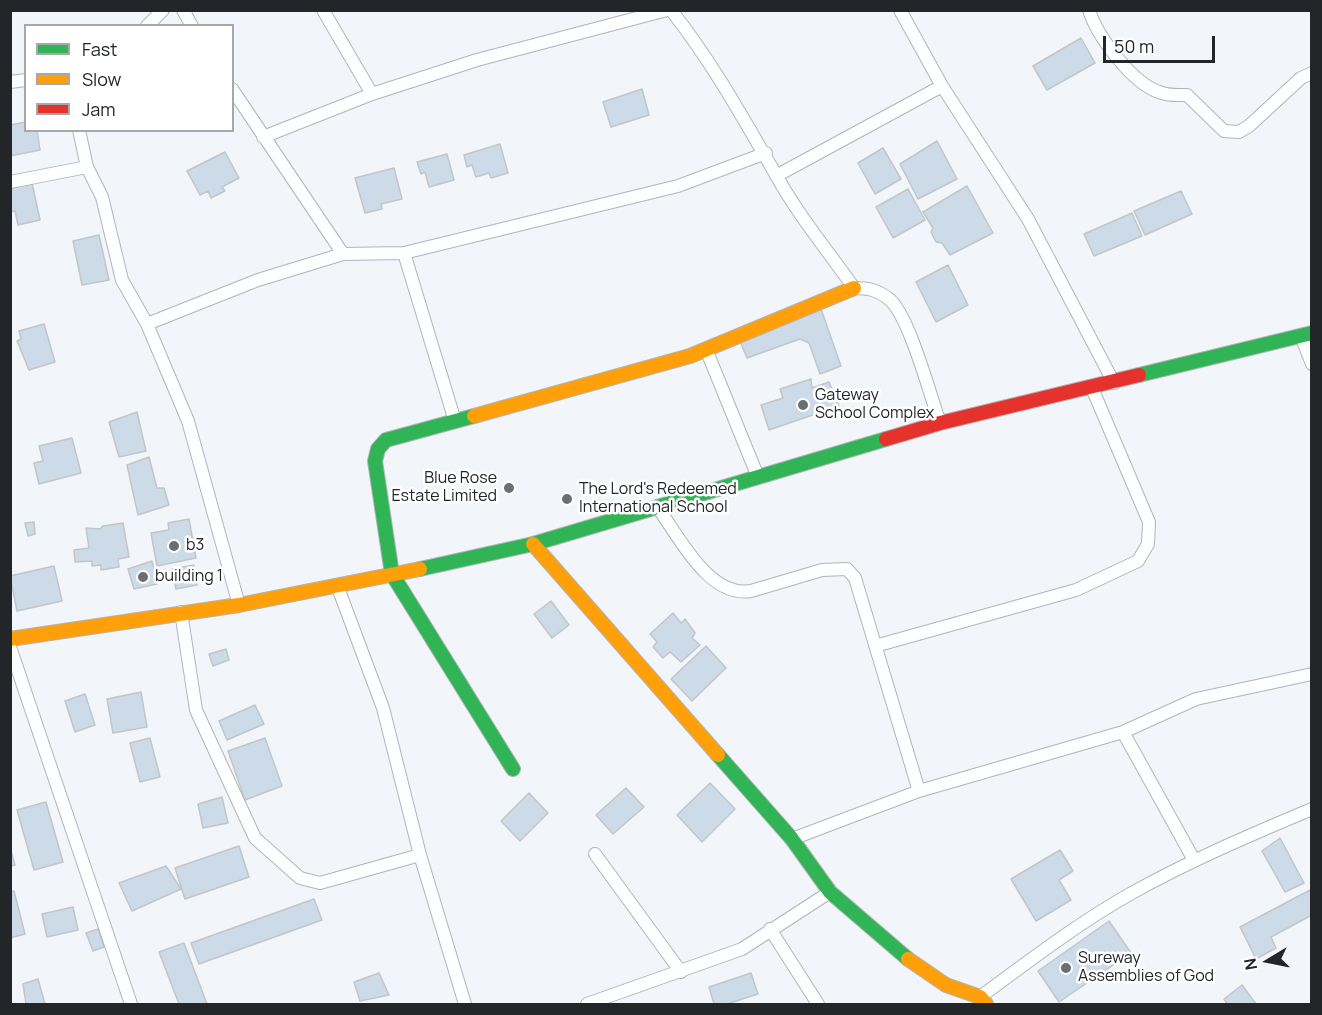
<!DOCTYPE html>
<html>
<head>
<meta charset="utf-8">
<style>
  body { margin:0 }
  #map { position:relative; width:1322px; height:1015px; overflow:hidden; background:#f2f6fa; font-family:Manrope,sans-serif }
  canvas { display:block }
  .frame { position:absolute; inset:0; border:12px solid #222629; pointer-events:none }
  .legend { position:absolute; left:24px; top:24px; width:210px; height:108px; box-sizing:border-box; background:#fff; border:2px solid #a7a8a9; margin:0; padding:8px 10px; list-style:none; font-size:18px; color:#222629 }
  .legend li { display:flex; align-items:center; gap:12px; height:30px }
  .legend b { width:30px; border:2px solid #a7a8a9 }
  .north { position:absolute; left:1238px; top:931px; width:60px; height:60px; -webkit-text-stroke:4px #fff; paint-order:stroke; rotate:260deg; font-size:16px; font-weight:700; line-height:24px; text-align:center; color:#222629 }
  .north::after { content:''; display:block; margin:auto; width:21px; height:27px; background:#222629; clip-path:polygon(50% 0,100% 100%,50% 72%,0 100%) }
  .scale { position:absolute; left:1103px; top:36px; width:112px; height:27px; box-sizing:border-box; border:3px solid #222629; border-top:0; padding-left:8px; font-size:18px; line-height:21px; white-space:nowrap; color:#222629; -webkit-text-stroke:4px #fff; paint-order:stroke }
</style>
</head>
<body>
<div id="map">
<canvas width="1322" height="1015"></canvas>
<div class="frame"></div>
<ul class="legend">
<li><b style="height:8px;background:#30b455"></b>Fast</li>
<li><b style="height:8px;background:#ff9f0a"></b>Slow</li>
<li><b style="height:8px;background:#e5322d"></b>Jam</li>
</ul>
<div class="north">N</div>
<div class="scale">50 m</div>
</div>
<script>
const context = document.querySelector('canvas').getContext('2d');
context.lineJoin = 'round';
function fill(path, color) {
  context.fillStyle = color;
  context.fill(path, 'evenodd');
}
function stroke(path, color, width, dash) {
  context.strokeStyle = color;
  context.lineWidth = width;
  context.lineCap = dash ? 'butt' : 'round';
  context.setLineDash(dash || []);
  context.stroke(path);
}
function label(font, color, halo, rows, align = 'center') {
  context.font = font + ' Manrope,sans-serif';
  context.lineWidth = 5;
  context.setLineDash([]);
  context.textBaseline = 'middle';
  context.strokeStyle = halo;
  context.fillStyle = color;
  for (const [text, x, y, turn = 0] of rows) {
    context.save();
    context.translate(x, y);
    context.rotate((+turn || 0) * Math.PI / 180);
    context.textAlign = isNaN(turn) ? turn : align;
    if (halo) context.strokeText(text, 0, 0);
    context.fillText(text, 0, 0);
    context.restore();
  }
}
const building = new Path2D(`
  M 1081,38 L 1095,63 L 1047,90 L 1033,66 Z
  M 642,89 L 649,115 L 611,127 L 603,102 Z
  M 26,122 L 26,130 L 37,130 L 40,150 L 10,156 L 10,125 Z
  M 937,141 L 957,179 L 918,199 L 900,164 Z
  M 500,144 L 508,173 L 491,178 L 489,173 L 476,177 L 472,165 L 467,167 L 464,155 Z
  M 883,148 L 901,179 L 875,194 L 858,163 Z
  M 225,152 L 239,178 L 222,187 L 225,191 L 211,198 L 208,191 L 200,195 L 187,171 Z
  M 447,154 L 454,180 L 429,187 L 425,172 L 421,174 L 417,162 Z
  M 394,168 L 402,199 L 381,204 L 382,209 L 365,213 L 355,178 Z
  M 32,183 L 40,220 L 18,225 L 15,211 L 10,212 L 10,188 Z
  M 967,186 L 993,233 L 950,255 L 942,243 L 936,242 L 931,232 L 933,228 L 923,212 Z
  M 908,189 L 925,220 L 893,238 L 876,207 Z
  M 1181,191 L 1192,214 L 1145,235 L 1134,211 Z
  M 1132,213 L 1142,236 L 1094,256 L 1084,234 Z
  M 99,235 L 109,280 L 82,285 L 73,241 Z
  M 948,265 L 968,305 L 936,322 L 916,282 Z
  M 821,309 L 841,366 L 820,374 L 809,343 L 800,339 L 747,358 L 740,341 Z
  M 44,324 L 55,362 L 29,370 L 17,341 L 21,339 L 19,331 Z
  M 811,379 L 812,388 L 829,382 L 839,406 L 769,430 L 761,405 L 783,398 L 780,389 Z
  M 137,412 L 146,451 L 119,457 L 109,422 Z
  M 72,438 L 81,473 L 39,484 L 34,463 L 43,461 L 39,446 Z
  M 149,457 L 157,488 L 164,488 L 169,505 L 138,515 L 127,465 Z
  M 189,519 L 196,558 L 157,566 L 151,533 L 169,530 L 168,523 Z
  M 34,522 L 35,534 L 28,536 L 25,523 Z
  M 123,523 L 129,557 L 118,559 L 119,567 L 101,570 L 101,565 L 92,566 L 92,561 L 75,562 L 74,550 L 89,548 L 86,528 L 100,529 L 103,526 Z
  M 152,561 L 157,584 L 134,589 L 128,569 Z
  M 194,565 L 197,585 L 176,589 L 172,569 Z
  M 54,566 L 62,601 L 17,611 L 10,576 Z
  M 551,601 L 569,625 L 552,638 L 534,614 Z
  M 673,613 L 681,623 L 685,619 L 695,633 L 692,638 L 700,645 L 681,662 L 670,652 L 663,658 L 653,647 L 657,642 L 650,634 Z
  M 706,646 L 726,668 L 692,701 L 671,679 Z
  M 226,649 L 229,660 L 213,666 L 209,654 Z
  M 141,692 L 147,727 L 113,733 L 107,699 Z
  M 85,694 L 95,725 L 75,732 L 65,701 Z
  M 255,705 L 264,724 L 227,740 L 219,721 Z
  M 150,738 L 160,777 L 140,782 L 130,743 Z
  M 265,738 L 282,786 L 245,800 L 228,751 Z
  M 710,783 L 735,809 L 702,842 L 677,815 Z
  M 626,788 L 644,807 L 613,834 L 596,815 Z
  M 529,793 L 548,813 L 520,841 L 501,821 Z
  M 222,797 L 228,823 L 203,828 L 198,804 Z
  M 46,802 L 63,862 L 34,870 L 17,810 Z
  M 1280,838 L 1304,883 L 1285,892 L 1262,851 Z
  M 239,846 L 249,877 L 185,899 L 175,868 Z
  M 10,847 L 15,865 L 10,866 Z
  M 1060,850 L 1073,871 L 1059,880 L 1071,900 L 1036,921 L 1011,879 Z
  M 166,866 L 181,889 L 132,911 L 119,883 Z
  M 1312,889 L 1312,915 L 1271,937 L 1276,948 L 1256,959 L 1240,927 Z
  M 14,891 L 25,934 L 10,938 L 10,892 Z
  M 314,899 L 322,920 L 199,964 L 191,943 Z
  M 73,907 L 78,930 L 47,937 L 42,914 Z
  M 1109,921 L 1131,953 L 1059,1002 L 1038,971 Z
  M 98,929 L 104,947 L 93,951 L 86,933 Z
  M 184,943 L 207,1004 L 179,1004 L 159,952 Z
  M 379,973 L 389,995 L 360,1001 L 354,982 Z
  M 751,973 L 758,994 L 727,1004 L 714,1004 L 709,987 Z
  M 38,979 L 45,1004 L 26,1004 L 23,984 Z
  M 1242,985 L 1256,1004 L 1227,1004 L 1224,999 Z`);
const street = new Path2D(`
  M 183,10 L 192,26
  M 323,10 L 372,94
  M 671,10 C 712,62 743,118 776,175 C 798,215 828,251 854,288 C 868,288 878,290 889,299 C 909,315 930,395 940,423
  M 900,10 L 942,86 L 1028,219 L 1114,383
  M 1089,10 C 1097,36 1132,83 1159,92 C 1168,96 1177,95 1187,95 L 1224,131 L 1239,132 L 1249,126 L 1301,78 L 1312,73
  M 147,26 L 163,10
  M 10,82 L 26,80
  M 232,89 L 343,254
  M 79,130 L 87,167 L 102,197 L 122,280 L 147,324 L 188,421 L 239,605
  M 263,137 L 372,94 L 477,60 L 667,10
  M 776,176 L 942,86
  M 10,182 L 87,167
  M 404,253 L 455,421
  M 147,324 L 258,280 L 343,254 L 404,253 L 678,186 L 766,153
  M 1301,336 L 1312,364
  M 706,349 L 758,477
  M 658,508 C 680,538 709,598 751,591 L 822,570 L 847,569 L 855,578 L 919,791
  M 337,585 L 383,708 L 420,855 L 465,1004
  M 181,612 L 196,710 L 255,838 L 300,878 L 320,883 L 420,855
  M 875,646 L 1076,590 L 1138,561 L 1148,544 L 1149,522 L 1092,388
  M 10,647 L 131,1004
  M 1123,732 L 1194,860
  M 792,839 L 919,791 L 1123,732 L 1196,699 L 1312,674
  M 595,854 L 681,972
  M 770,929 L 818,1004
  M 980,997 C 1029,961 1077,924 1130,894 C 1189,861 1250,835 1312,809
  M 587,1004 L 742,949 L 830,892`);
const fast = new Path2D(`
  M 1139,375 L 1312,333
  M 474,416 L 386,440 L 378,449 L 375,461 L 392,574 L 513,769
  M 420,569 L 533,544 L 886,439
  M 718,755 L 792,839 L 830,892 L 908,959`);
const slow = new Path2D(`
  M 474,416 L 690,356 L 854,288
  M 533,544 L 718,755
  M 10,639 L 239,605 L 420,569
  M 908,959 L 946,985 L 980,997 L 986,1004`);
const jam = new Path2D(`
  M 886,439 L 940,423 L 1139,375`);
const markers = [
  [803,405,6,"#6b6f72"],
  [509,488,6,"#6b6f72"],
  [567,499,6,"#6b6f72"],
  [174,546,6,"#6b6f72"],
  [143,577,6,"#6b6f72"],
  [1066,968,6,"#6b6f72"]
];
const poiNames = [
  ["Gateway",815,396],
  ["School Complex",815,414],
  ["Blue Rose",497,479,"right"],
  ["Estate Limited",497,497,"right"],
  ["The Lord's Redeemed",579,490],
  ["International School",579,508],
  ["b3",186,546],
  ["building 1",155,577],
  ["Sureway",1078,959],
  ["Assemblies of God",1078,977]
];
fill(building, '#cddae7');
stroke(building, '#c2c6c9', 1.5);
stroke(street, '#b1b5b7', 14);
stroke(fast, '#b1b5b7', 16);
stroke(slow, '#b1b5b7', 16);
stroke(jam, '#b1b5b7', 16);
stroke(street, '#fdfefe', 12);
stroke(fast, '#30b455', 14);
stroke(slow, '#ff9f0a', 14);
stroke(jam, '#e5322d', 14);
for (const [x, y, r, color] of markers) {
  const dot = new Path2D();
  dot.arc(x, y, r, 0, 2 * Math.PI);
  context.fillStyle = color;
  context.fill(dot);
  stroke(dot, '#fff', 2);
}
label('16px', '#222629', '#fff', poiNames, 'left');
</script>
</body>
</html>
